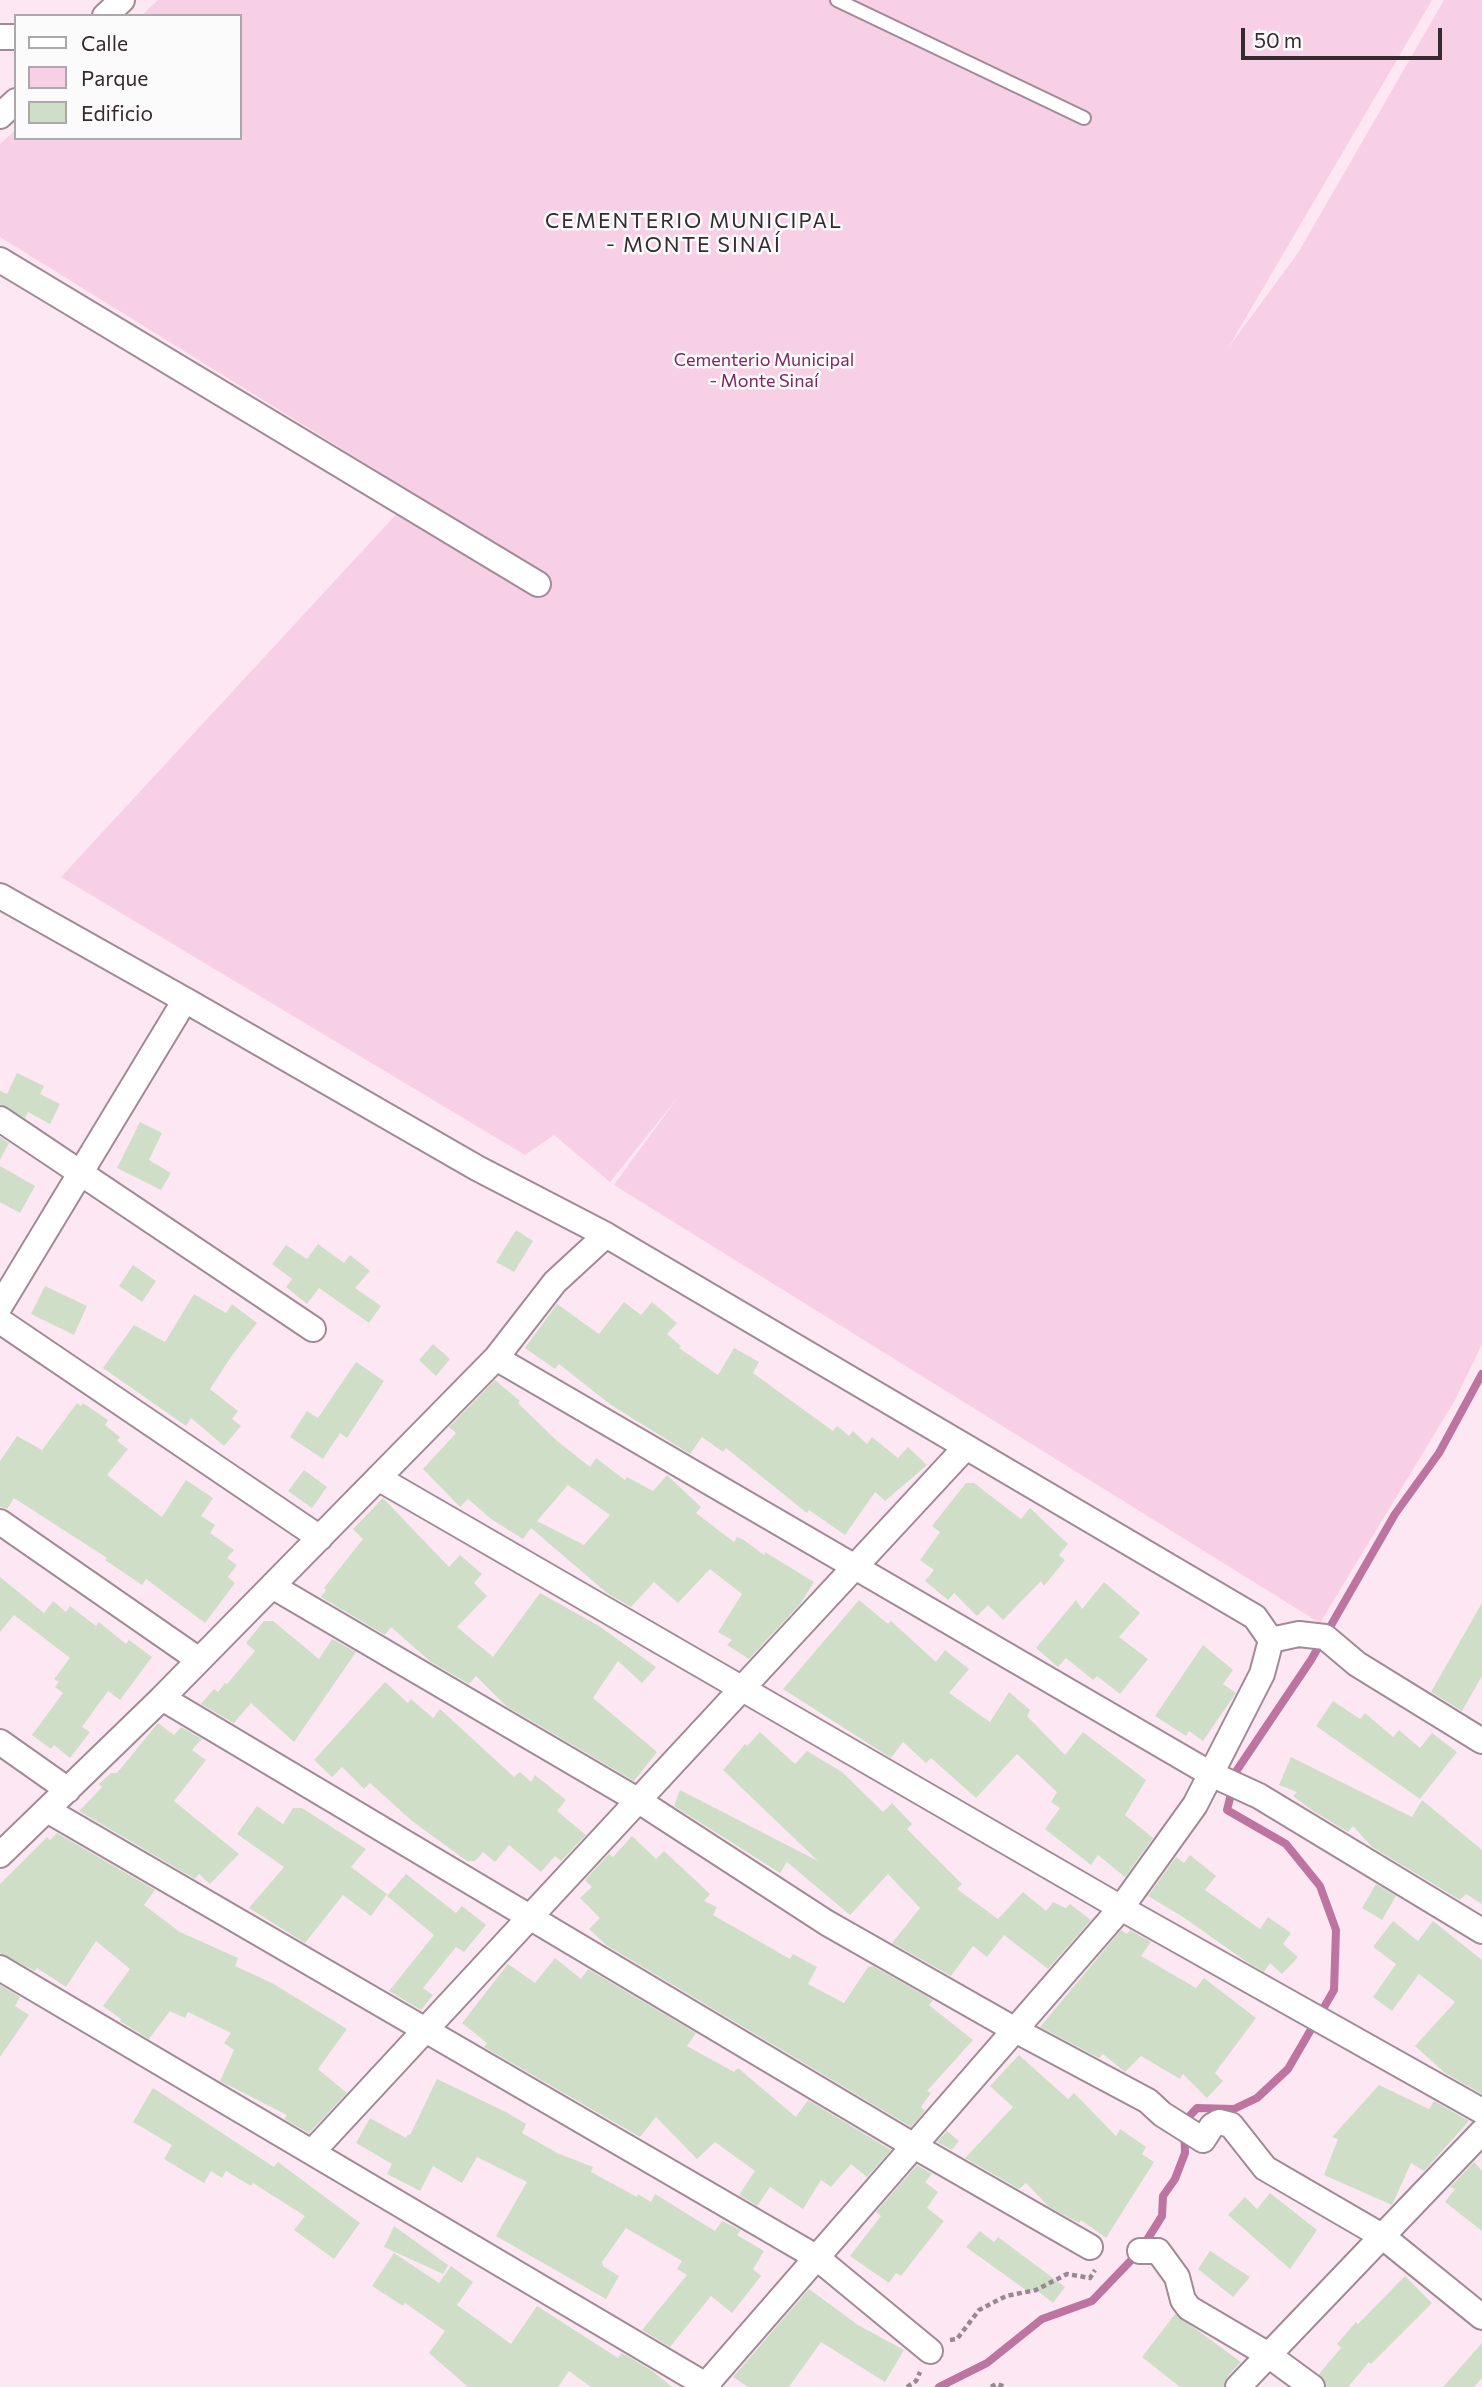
<!DOCTYPE html>
<html>
<head>
<meta charset="utf-8">
<style>
  body { margin:0 }
  #map { position:relative; width:1482px; height:2387px; overflow:hidden; background:#fde7f3; font-family:Commissioner,sans-serif }
  canvas { display:block }
  .legend { position:absolute; left:14px; top:14px; width:228px; height:126px; box-sizing:border-box; background:#fbfbfb; border:2px solid #aba7aa; margin:0; padding:9px 12px; list-style:none; font-size:21px; color:#342a30 }
  .legend li { display:flex; align-items:center; gap:14px; height:35px }
  .legend b { width:35px; border:2px solid #aba7aa }
  .scale { position:absolute; left:1241px; top:28px; width:201px; height:32px; box-sizing:border-box; border:4px solid #342a30; border-top:0; padding-left:9px; font-size:21px; line-height:24px; white-space:nowrap; color:#342a30; -webkit-text-stroke:5px #fbfbfb; paint-order:stroke }
</style>
</head>
<body>
<div id="map">
<canvas width="1482" height="2387"></canvas>
<ul class="legend">
<li><b style="height:9px;background:#fff"></b>Calle</li>
<li><b style="height:19px;background:#f7d0e5"></b>Parque</li>
<li><b style="height:19px;background:#cfdfc7"></b>Edificio</li>
</ul>
<div class="scale">50 m</div>
</div>
<script>
const context = document.querySelector('canvas').getContext('2d');
context.lineJoin = 'round';
function fill(path, color) {
  context.fillStyle = color;
  context.fill(path, 'evenodd');
}
function stroke(path, color, width, dash) {
  context.strokeStyle = color;
  context.lineWidth = width;
  context.lineCap = dash ? 'butt' : 'round';
  context.setLineDash(dash || []);
  context.stroke(path);
}
function label(font, color, halo, rows, align = 'center') {
  context.font = font + ' Commissioner,sans-serif';
  context.lineWidth = 5;
  context.setLineDash([]);
  context.textBaseline = 'middle';
  context.strokeStyle = halo;
  context.fillStyle = color;
  for (const [text, x, y, turn = 0] of rows) {
    context.save();
    context.translate(x, y);
    context.rotate((+turn || 0) * Math.PI / 180);
    context.textAlign = isNaN(turn) ? turn : align;
    if (halo) context.strokeText(text, 0, 0);
    context.fillText(text, 0, 0);
    context.restore();
  }
}
const green = new Path2D(`
  M 158,0 L 1432,0 L 1228,348 L 1298,253 L 1444,0 L 1482,0 L 1482,1344 L 1455,1400 L 1320,1623 L 614,1185 L 678,1097 L 610,1182 L 554,1135 L 525,1155 L 61,877 L 415,494 L 0,237 L 0,144 L 16,130 L 16,138 L 240,138 L 240,16 L 141,16 Z`);
const stream = new Path2D(`
  M 939,2387 L 987,2363 L 1042,2319 L 1092,2301 L 1140,2251 L 1162,2216 L 1163,2196 L 1175,2179 L 1185,2153 L 1184,2122 L 1197,2108 L 1234,2109 L 1257,2098 L 1288,2069 L 1334,1990 L 1336,1930 L 1320,1886 L 1286,1844 L 1227,1810 L 1237,1770 L 1311,1660 L 1395,1514 L 1439,1453 L 1482,1374`);
const building = new Path2D(`
  M 17,1073 L 44,1086 L 40,1094 L 60,1104 L 50,1124 L 28,1112 L 25,1118 L 0,1104 L 0,1091 L 7,1094 Z
  M 140,1122 L 162,1133 L 149,1160 L 171,1173 L 161,1190 L 117,1168 Z
  M 0,1137 L 9,1143 L 0,1160 Z
  M 0,1166 L 35,1186 L 20,1213 L 0,1202 Z
  M 516,1230 L 533,1241 L 514,1272 L 496,1262 Z
  M 318,1244 L 344,1263 L 350,1255 L 370,1271 L 355,1288 L 381,1306 L 369,1323 L 319,1288 L 307,1304 L 286,1287 L 292,1279 L 272,1264 L 286,1245 L 307,1259 Z
  M 133,1265 L 156,1281 L 142,1302 L 119,1286 Z
  M 45,1286 L 87,1306 L 74,1335 L 31,1314 Z
  M 194,1294 L 226,1313 L 232,1304 L 257,1323 L 233,1354 L 210,1389 L 238,1411 L 232,1419 L 241,1426 L 224,1446 L 191,1418 L 186,1426 L 103,1368 L 134,1325 L 165,1342 Z
  M 624,1302 L 641,1315 L 652,1302 L 677,1323 L 667,1334 L 681,1346 L 679,1348 L 718,1375 L 734,1348 L 759,1362 L 753,1373 L 833,1431 L 837,1426 L 849,1436 L 853,1431 L 867,1444 L 872,1437 L 898,1458 L 908,1447 L 927,1465 L 885,1501 L 875,1492 L 845,1535 L 809,1510 L 807,1513 L 726,1448 L 723,1452 L 702,1437 L 690,1454 L 611,1405 L 559,1364 L 555,1369 L 525,1348 L 557,1304 L 599,1334 Z
  M 433,1344 L 450,1359 L 436,1376 L 419,1360 Z
  M 356,1362 L 384,1381 L 347,1438 L 340,1433 L 323,1459 L 290,1437 L 307,1411 L 318,1418 Z
  M 495,1380 L 520,1401 L 518,1403 L 556,1440 L 590,1467 L 596,1458 L 625,1480 L 627,1477 L 653,1491 L 667,1475 L 701,1507 L 696,1513 L 734,1542 L 737,1537 L 744,1540 L 764,1555 L 765,1552 L 814,1582 L 801,1603 L 749,1659 L 727,1645 L 732,1640 L 718,1632 L 742,1594 L 710,1569 L 678,1603 L 654,1582 L 631,1607 L 607,1593 L 531,1528 L 523,1539 L 491,1519 L 468,1499 L 460,1507 L 423,1469 L 456,1433 L 449,1427 ZM 568,1485 L 610,1515 L 584,1545 L 537,1521 Z
  M 77,1403 L 81,1406 L 83,1403 L 108,1420 L 105,1425 L 120,1437 L 117,1441 L 128,1449 L 107,1475 L 162,1517 L 186,1480 L 213,1498 L 201,1516 L 215,1525 L 210,1533 L 234,1550 L 227,1558 L 237,1565 L 228,1577 L 235,1583 L 205,1623 L 146,1579 L 142,1585 L 105,1560 L 107,1558 L 14,1498 L 7,1509 L 0,1507 L 0,1461 L 17,1436 L 42,1450 Z
  M 304,1470 L 327,1487 L 312,1508 L 288,1491 Z
  M 966,1483 L 974,1483 L 1021,1519 L 1030,1508 L 1068,1544 L 1059,1555 L 1065,1560 L 1044,1586 L 1041,1581 L 1003,1620 L 988,1605 L 977,1616 L 954,1593 L 948,1600 L 925,1581 L 934,1570 L 920,1560 L 940,1532 L 932,1526 Z
  M 383,1498 L 449,1567 L 460,1555 L 482,1574 L 474,1583 L 487,1596 L 457,1627 L 493,1657 L 540,1593 L 599,1626 L 656,1667 L 642,1683 L 618,1661 L 593,1698 L 657,1752 L 634,1781 L 506,1706 L 476,1676 L 469,1684 L 431,1662 L 391,1627 L 385,1635 L 321,1597 L 326,1590 L 324,1588 L 363,1539 L 353,1529 Z
  M 0,1577 L 44,1613 L 53,1601 L 66,1612 L 70,1606 L 96,1626 L 99,1622 L 126,1644 L 129,1640 L 152,1657 L 120,1700 L 108,1691 L 82,1727 L 90,1732 L 70,1758 L 54,1745 L 51,1749 L 32,1735 L 63,1693 L 55,1687 L 59,1682 L 54,1679 L 70,1658 L 14,1615 L 0,1632 Z
  M 1104,1582 L 1140,1613 L 1119,1637 L 1148,1659 L 1120,1694 L 1097,1676 L 1093,1680 L 1066,1658 L 1058,1667 L 1036,1648 L 1076,1600 L 1082,1609 Z
  M 859,1600 L 888,1624 L 891,1621 L 936,1662 L 945,1650 L 969,1669 L 949,1693 L 990,1722 L 1009,1692 L 1030,1710 L 1027,1716 L 1065,1755 L 1083,1732 L 1146,1780 L 1125,1815 L 1153,1838 L 1125,1877 L 1098,1855 L 1091,1865 L 1045,1829 L 1060,1808 L 1051,1802 L 1057,1792 L 1017,1754 L 976,1798 L 931,1758 L 926,1763 L 903,1742 L 891,1758 L 783,1689 Z
  M 1482,1603 L 1482,1676 L 1462,1711 L 1431,1692 Z
  M 264,1621 L 273,1621 L 319,1659 L 332,1639 L 356,1652 L 294,1742 L 251,1703 L 234,1723 L 201,1704 L 214,1689 L 218,1692 L 225,1683 L 227,1684 L 255,1651 L 246,1643 Z
  M 1203,1645 L 1233,1670 L 1223,1684 L 1236,1693 L 1203,1741 L 1189,1731 L 1186,1736 L 1155,1716 Z
  M 385,1682 L 408,1703 L 411,1699 L 433,1718 L 440,1709 L 514,1777 L 520,1772 L 531,1782 L 535,1775 L 566,1800 L 557,1811 L 586,1835 L 561,1861 L 555,1856 L 541,1872 L 509,1845 L 495,1862 L 483,1852 L 475,1861 L 467,1861 L 412,1821 L 370,1783 L 364,1789 L 342,1767 L 332,1777 L 314,1760 Z
  M 1333,1701 L 1360,1719 L 1365,1713 L 1393,1737 L 1399,1730 L 1420,1748 L 1432,1733 L 1457,1752 L 1420,1799 L 1316,1726 Z
  M 158,1723 L 174,1735 L 181,1727 L 202,1739 L 192,1750 L 206,1760 L 174,1801 L 239,1854 L 210,1884 L 199,1874 L 195,1879 L 79,1811 L 102,1787 L 99,1784 L 111,1773 L 117,1773 Z
  M 760,1732 L 795,1764 L 807,1751 L 842,1772 L 883,1812 L 892,1803 L 912,1824 L 907,1829 L 962,1884 L 957,1889 L 998,1919 L 1023,1892 L 1046,1911 L 1053,1902 L 1066,1908 L 1070,1904 L 1091,1920 L 1048,1969 L 1004,1935 L 987,1957 L 973,1946 L 951,1976 L 892,1943 L 920,1908 L 888,1874 L 850,1915 L 787,1862 L 780,1873 L 674,1806 L 680,1790 L 818,1861 L 723,1770 L 745,1744 L 747,1746 Z
  M 1291,1757 L 1412,1817 L 1422,1800 L 1482,1850 L 1482,1904 L 1466,1894 L 1460,1900 L 1372,1847 L 1353,1826 L 1348,1832 L 1313,1811 L 1293,1796 L 1297,1792 L 1279,1785 Z
  M 257,1806 L 283,1824 L 293,1808 L 302,1808 L 366,1849 L 351,1867 L 387,1894 L 371,1916 L 343,1895 L 305,1943 L 249,1908 L 284,1867 L 237,1834 Z
  M 57,1833 L 155,1890 L 144,1905 L 180,1932 L 238,1958 L 235,1966 L 272,1983 L 347,2029 L 318,2069 L 347,2093 L 309,2133 L 284,2119 L 287,2115 L 220,2081 L 234,2050 L 224,2043 L 231,2033 L 188,2012 L 185,2018 L 170,2011 L 149,2039 L 120,2021 L 121,2019 L 103,2006 L 130,1969 L 96,1941 L 66,1987 L 37,1968 L 35,1971 L 0,1953 L 0,1884 L 47,1837 L 50,1840 Z
  M 632,1836 L 656,1859 L 664,1851 L 710,1894 L 704,1901 L 717,1907 L 713,1915 L 790,1959 L 793,1954 L 817,1967 L 808,1984 L 844,2003 L 868,1967 L 873,1966 L 933,2000 L 929,2005 L 973,2040 L 927,2091 L 931,2093 L 921,2107 L 925,2111 L 911,2127 L 606,1945 L 589,1929 L 600,1918 L 580,1898 L 592,1887 L 585,1880 L 609,1854 L 613,1857 Z
  M 1190,1855 L 1216,1876 L 1205,1890 L 1260,1929 L 1268,1917 L 1291,1933 L 1283,1944 L 1298,1957 L 1282,1974 L 1270,1963 L 1264,1972 L 1244,1960 L 1183,1917 L 1148,1896 L 1176,1857 L 1184,1863 Z
  M 406,1874 L 456,1913 L 462,1906 L 486,1925 L 464,1952 L 456,1947 L 423,1988 L 433,1995 L 421,2010 L 389,1991 L 434,1935 L 387,1896 Z
  M 1376,1884 L 1396,1896 L 1382,1920 L 1362,1908 Z
  M 1393,1921 L 1418,1941 L 1433,1921 L 1482,1960 L 1482,2094 L 1445,2073 L 1415,2046 L 1455,2002 L 1419,1974 L 1392,2011 L 1373,1997 L 1396,1964 L 1373,1947 Z
  M 1121,1930 L 1127,1934 L 1130,1930 L 1151,1942 L 1141,1956 L 1196,1988 L 1204,1978 L 1256,2018 L 1215,2073 L 1223,2081 L 1207,2098 L 1183,2074 L 1180,2079 L 1141,2056 L 1125,2072 L 1103,2054 L 1099,2058 L 1040,2027 Z
  M 555,1958 L 581,1979 L 588,1969 L 696,2033 L 687,2046 L 734,2072 L 738,2068 L 796,2117 L 808,2100 L 891,2150 L 867,2177 L 851,2164 L 831,2187 L 821,2180 L 803,2209 L 770,2187 L 757,2206 L 739,2195 L 755,2171 L 715,2142 L 697,2159 L 656,2117 L 640,2137 L 484,2047 L 487,2043 L 462,2023 L 508,1964 L 535,1983 Z
  M 0,1985 L 20,1997 L 15,2006 L 29,2015 L 0,2057 Z
  M 1019,2055 L 1068,2099 L 1074,2093 L 1116,2136 L 1120,2129 L 1146,2147 L 1142,2154 L 1154,2162 L 1106,2238 L 1081,2220 L 1079,2223 L 1049,2207 L 1026,2183 L 1019,2189 L 965,2158 L 1013,2107 L 990,2086 Z
  M 437,2079 L 506,2112 L 526,2124 L 522,2133 L 557,2153 L 593,2167 L 591,2172 L 637,2197 L 638,2194 L 651,2202 L 655,2194 L 715,2231 L 722,2221 L 741,2230 L 737,2235 L 764,2251 L 753,2269 L 761,2276 L 732,2313 L 711,2296 L 670,2347 L 642,2330 L 687,2275 L 677,2269 L 682,2261 L 626,2228 L 602,2262 L 603,2266 L 619,2276 L 606,2299 L 496,2236 L 527,2182 L 477,2157 L 462,2183 L 433,2166 L 420,2191 L 387,2174 L 392,2164 L 356,2143 L 370,2118 L 406,2138 L 408,2134 L 410,2135 Z
  M 1379,2085 L 1429,2109 L 1434,2101 L 1469,2121 L 1424,2171 L 1411,2163 L 1392,2205 L 1324,2175 L 1338,2139 L 1332,2137 Z
  M 153,2088 L 274,2167 L 278,2162 L 360,2223 L 334,2259 L 294,2230 L 305,2216 L 253,2183 L 251,2186 L 226,2171 L 222,2178 L 211,2171 L 204,2183 L 164,2159 L 172,2145 L 133,2122 Z
  M 947,2131 L 959,2141 L 952,2150 L 937,2142 Z
  M 1474,2162 L 1482,2171 L 1482,2231 L 1445,2202 L 1455,2189 L 1450,2187 Z
  M 917,2165 L 932,2174 L 925,2182 L 938,2192 L 927,2208 L 944,2221 L 901,2276 L 896,2273 L 889,2283 L 850,2256 L 881,2216 L 876,2212 Z
  M 1270,2193 L 1317,2230 L 1290,2269 L 1228,2215 L 1245,2197 L 1257,2209 Z
  M 394,2226 L 448,2265 L 443,2274 L 384,2247 Z
  M 980,2231 L 994,2242 L 998,2237 L 1065,2287 L 1053,2303 L 1034,2288 L 1030,2293 L 966,2247 Z
  M 1210,2251 L 1250,2277 L 1233,2297 L 1198,2269 Z
  M 394,2253 L 439,2283 L 451,2266 L 473,2282 L 457,2305 L 511,2344 L 537,2306 L 618,2358 L 622,2353 L 651,2370 L 672,2387 L 591,2387 L 569,2371 L 558,2387 L 468,2387 L 429,2353 L 445,2331 L 405,2303 L 403,2306 L 372,2286 Z
  M 1405,2276 L 1432,2303 L 1371,2364 L 1369,2362 L 1348,2387 L 1327,2387 L 1319,2374 L 1341,2348 L 1337,2344 L 1356,2322 L 1358,2324 Z
  M 809,2289 L 858,2325 L 904,2350 L 885,2382 L 821,2342 L 789,2387 L 748,2387 L 733,2377 Z
  M 1175,2314 L 1241,2362 L 1227,2377 L 1224,2387 L 1180,2387 L 1142,2357 Z
  M 1482,2343 L 1482,2378 L 1474,2387 L 1443,2387 Z`);
const path = new Path2D(`
  M 950,2340 L 957,2339 L 979,2310 L 1006,2296 L 1036,2290 L 1067,2274 L 1090,2278 L 1095,2270
  M 907,2387 L 916,2381 L 920,2372
  M 991,2387 L 996,2384 L 1006,2387`);
const service = new Path2D(`
  M 837,0 L 1084,118`);
const minor = new Path2D(`
  M 105,16 L 122,0
  M 0,37 L 16,37
  M 0,116 L 16,101
  M 0,260 L 538,584
  M 0,896 L 185,1000
  M 0,1119 L 313,1329
  M 0,1306 L 185,1000 L 477,1168 L 606,1235 L 1255,1617 L 1271,1640 L 1262,1674 L 1195,1805 L 1121,1908 L 704,2387
  M 0,1321 L 320,1538
  M 496,1358 L 1209,1773 L 1259,1796 L 1482,1931
  M 378,1478 L 1121,1908 L 1482,2111
  M 0,1522 L 199,1660
  M 272,1586 L 639,1801 L 827,1923 L 1017,2031 L 1148,2101 L 1162,2114 L 1203,2140 L 1212,2126 L 1219,2122 L 1231,2125 L 1265,2168 L 1382,2236 L 1482,2317
  M 1271,1640 L 1299,1634 L 1325,1637 L 1357,1664 L 1482,1741
  M 162,1698 L 914,2146 L 1090,2247
  M 0,1742 L 68,1790
  M 47,1810 L 816,2257 L 930,2351
  M 0,1855 L 162,1698 L 496,1358 L 555,1282 L 606,1235
  M 0,1968 L 709,2387
  M 313,2151 L 966,1447
  M 1140,2251 L 1158,2251 L 1177,2277 L 1183,2300 L 1189,2308 L 1267,2354 L 1312,2387
  M 1238,2387 L 1482,2132`);
const parkNames = [
  ["Cementerio Municipal",764,360],
  ["- Monte Sinaí",764,381]
];
const quarterNames = [
  ["CEMENTERIO MUNICIPAL",694,221],
  ["- MONTE SINAÍ",694,245]
];
fill(green, '#f7d0e5');
stroke(stream, '#be74a0', 8);
fill(building, '#cfdfc7');
stroke(service, '#a28996', 16);
stroke(minor, '#a28996', 28);
stroke(path, '#988891', 4.5, [5, 3.5]);
stroke(service, '#fff', 12);
stroke(minor, '#fff', 24);
label('18px', '#7f2660', '#fbfbfb', parkNames);
context.letterSpacing = '2px';
label('21px', '#342a30', '#fbfbfb', quarterNames);
context.letterSpacing = '0px';
</script>
</body>
</html>
